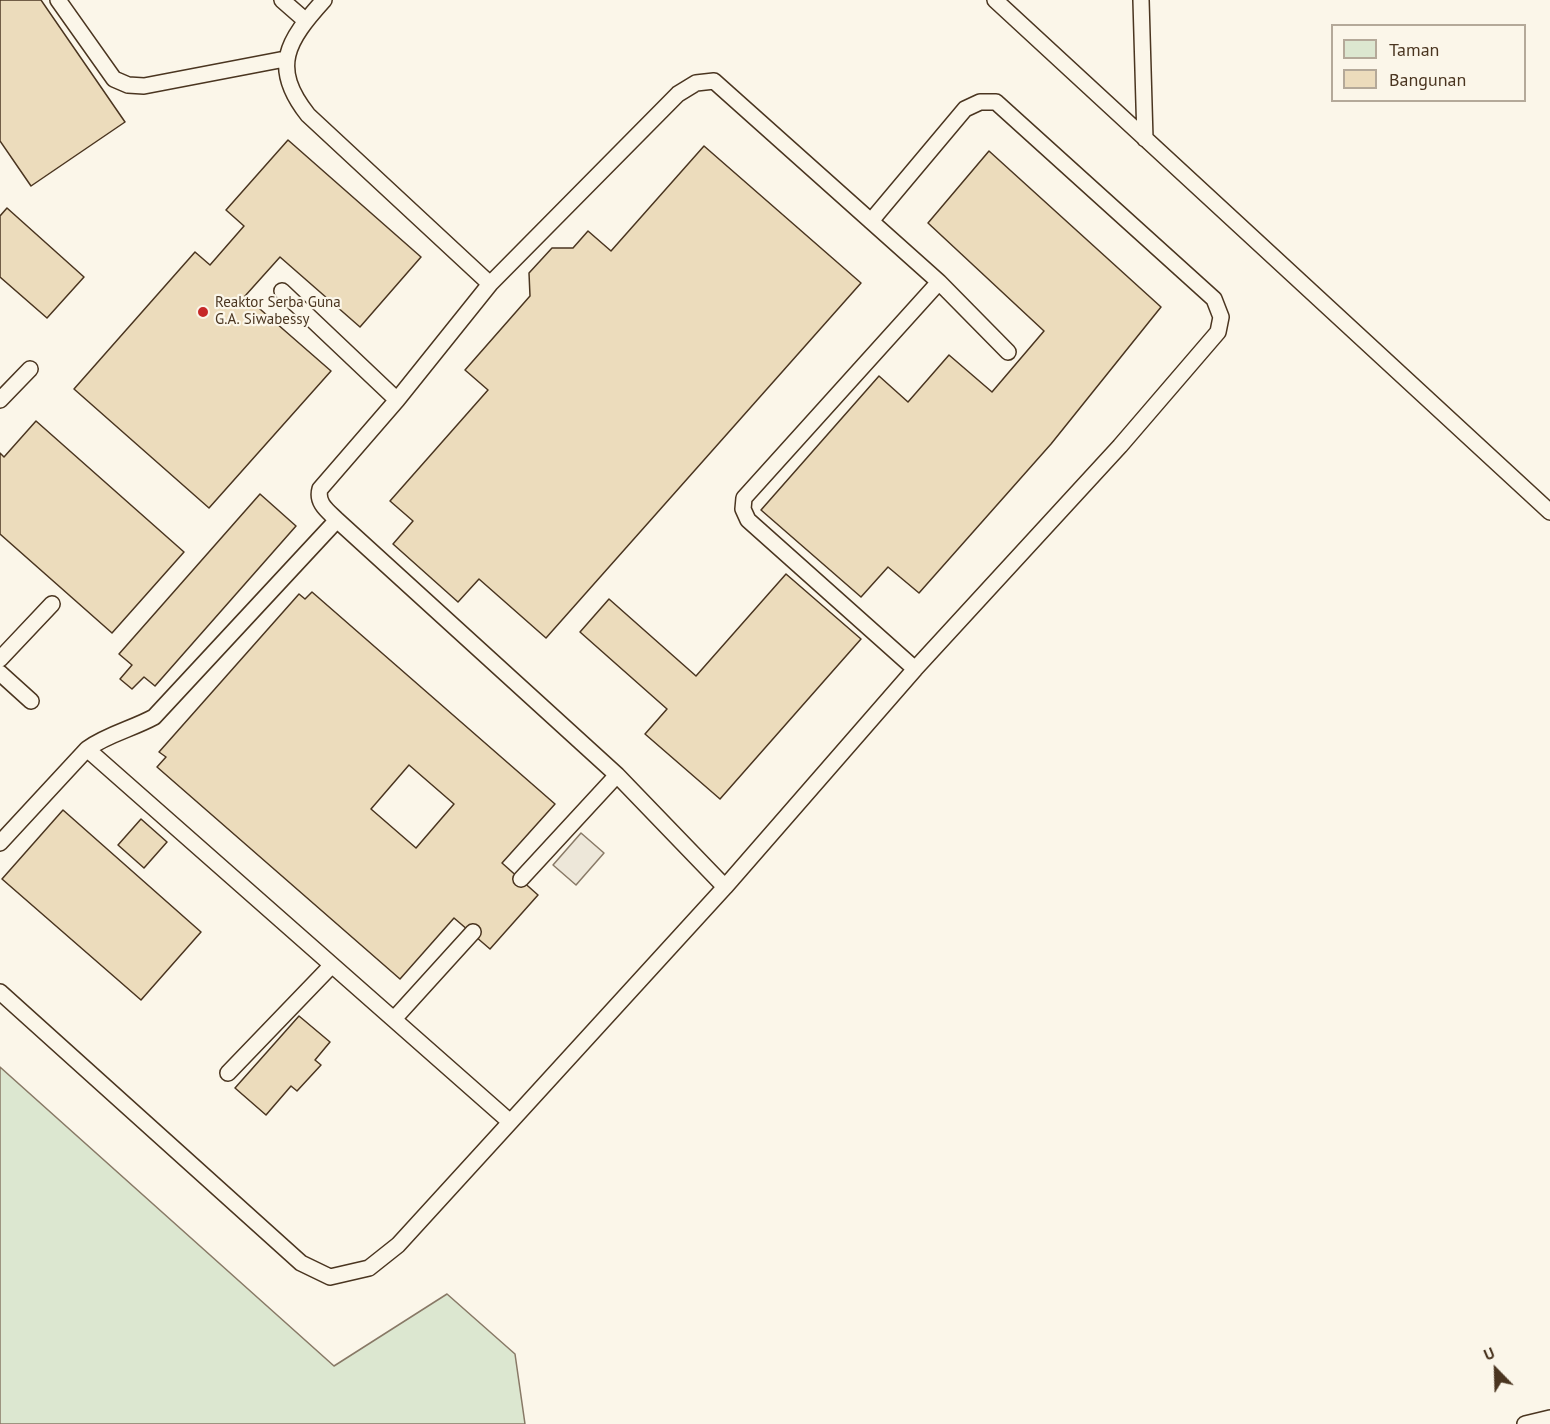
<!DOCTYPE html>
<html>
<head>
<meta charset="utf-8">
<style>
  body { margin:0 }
  #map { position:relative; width:1550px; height:1424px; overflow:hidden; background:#fbf6e9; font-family:"PT Sans",sans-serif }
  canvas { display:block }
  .legend { position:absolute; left:1331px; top:24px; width:195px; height:78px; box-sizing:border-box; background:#fbf6e9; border:2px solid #b4a999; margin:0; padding:8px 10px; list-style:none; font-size:18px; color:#4a3520 }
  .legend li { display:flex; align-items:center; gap:12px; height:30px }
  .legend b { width:30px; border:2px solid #b4a999 }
  .north { position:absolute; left:1466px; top:1340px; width:60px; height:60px; -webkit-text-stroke:4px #fbf6e9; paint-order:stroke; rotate:337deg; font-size:16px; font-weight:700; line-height:24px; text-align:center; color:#4a3520 }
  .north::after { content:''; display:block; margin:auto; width:21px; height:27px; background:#4a3520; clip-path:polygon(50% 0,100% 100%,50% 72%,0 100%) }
</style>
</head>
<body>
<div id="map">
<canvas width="1550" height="1424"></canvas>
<ul class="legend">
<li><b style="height:16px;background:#dce7d0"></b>Taman</li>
<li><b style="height:16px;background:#ecdcbc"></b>Bangunan</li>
</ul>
<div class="north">U</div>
</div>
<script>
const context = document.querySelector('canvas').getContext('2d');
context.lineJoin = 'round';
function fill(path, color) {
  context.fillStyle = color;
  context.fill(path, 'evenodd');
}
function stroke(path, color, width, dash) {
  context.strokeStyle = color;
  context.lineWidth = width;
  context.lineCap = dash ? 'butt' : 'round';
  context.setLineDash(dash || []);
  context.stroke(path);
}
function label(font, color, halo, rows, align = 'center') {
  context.font = font + ' "PT Sans",sans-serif';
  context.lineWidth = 4.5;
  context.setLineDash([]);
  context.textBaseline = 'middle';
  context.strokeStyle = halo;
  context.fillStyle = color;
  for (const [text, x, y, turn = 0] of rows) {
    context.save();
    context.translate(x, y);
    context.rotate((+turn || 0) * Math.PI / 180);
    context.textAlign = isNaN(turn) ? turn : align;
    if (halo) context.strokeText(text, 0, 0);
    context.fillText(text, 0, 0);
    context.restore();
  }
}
const green = new Path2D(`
  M 0,1067 L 334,1366 L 447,1294 L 515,1354 L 525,1424 L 0,1424 Z`);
const parking = new Path2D(`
  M 581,833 L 604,853 L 576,885 L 553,865 Z`);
const building = new Path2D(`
  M 0,0 L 41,0 L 125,122 L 31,186 L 0,141 Z
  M 288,140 L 421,257 L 360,327 L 280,257 L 245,296 L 331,371 L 209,508 L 74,389 L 195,252 L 210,265 L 244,226 L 226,210 Z
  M 704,146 L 861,283 L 546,638 L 479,579 L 458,602 L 393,544 L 413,521 L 390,501 L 488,390 L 465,370 L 530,296 L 529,273 L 552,248 L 573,248 L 588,231 L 611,251 Z
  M 989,151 L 1161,307 L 1051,444 L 919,593 L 888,567 L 861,597 L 761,510 L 879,376 L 908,402 L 949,355 L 992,392 L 1044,331 L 928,223 Z
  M 7,208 L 84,277 L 47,318 L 0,277 L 0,216 Z
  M 36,421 L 184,552 L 112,633 L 0,534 L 0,453 L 4,457 Z
  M 260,494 L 296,526 L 155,686 L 144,677 L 132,689 L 120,679 L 132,665 L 119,654 Z
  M 786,574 L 861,639 L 720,799 L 645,734 L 667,709 L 580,632 L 609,599 L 696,676 Z
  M 312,592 L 555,804 L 502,863 L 538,895 L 490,949 L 454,918 L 400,979 L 157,767 L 166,757 L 159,752 L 299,594 L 305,599 ZM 409,765 L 454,804 L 416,848 L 371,809 Z
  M 63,810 L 201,932 L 141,1000 L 2,879 Z
  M 141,819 L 167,842 L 144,868 L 118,845 Z
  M 299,1016 L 330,1042 L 315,1060 L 321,1065 L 297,1091 L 291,1086 L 266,1115 L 235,1088 Z`);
const lane = new Path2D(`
  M 58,0 L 114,79 L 128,85 L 144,86 L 285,59
  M 282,0 L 306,21
  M 324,0 C 287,41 270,67 308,115 L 490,284
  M 995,0 L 1550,512
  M 1141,0 L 1145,139
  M 282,291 L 397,400
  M 0,400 L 30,369
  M 0,659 L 52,604
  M 915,669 L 748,520 L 743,509 L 744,498 L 939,282
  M 0,673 L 31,701
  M 87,749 C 108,734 132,729 154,717 L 337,520
  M 0,843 L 87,749 L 509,1121
  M 521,879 L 617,775
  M 725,887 L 617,775 L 337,520 C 328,511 316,503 320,489 L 397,400 L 490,284 L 678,94 L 696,83 L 714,81 L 939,282 L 1008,352
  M 0,992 L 301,1263 L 330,1277 L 369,1268 L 398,1245 L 725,887 L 915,669 L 1120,446 L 1218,332 L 1221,317 L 1214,299 L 996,102 L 980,102 L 965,109 L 871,221
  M 394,1019 L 473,932
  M 228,1073 L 332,965
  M 1525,1424 L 1550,1418`);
const markers = [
  [203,312,6,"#c62828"]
];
const poiNames = [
  ["Reaktor Serba Guna",215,303],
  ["G.A. Siwabessy",215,320]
];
fill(green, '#dce7d0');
stroke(green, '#887966', 1.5);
fill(parking, '#ede7d9');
stroke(parking, '#887966', 1.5);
fill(building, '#ecdcbc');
stroke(building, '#4a3520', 1.5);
stroke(lane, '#4a3520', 18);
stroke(lane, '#fbf6e9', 15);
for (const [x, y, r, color] of markers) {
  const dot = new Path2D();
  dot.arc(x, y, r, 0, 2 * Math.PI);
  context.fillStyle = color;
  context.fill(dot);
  stroke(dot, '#fbf6e9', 2);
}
label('15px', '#4a3520', '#fbf6e9', poiNames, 'left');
</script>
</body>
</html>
